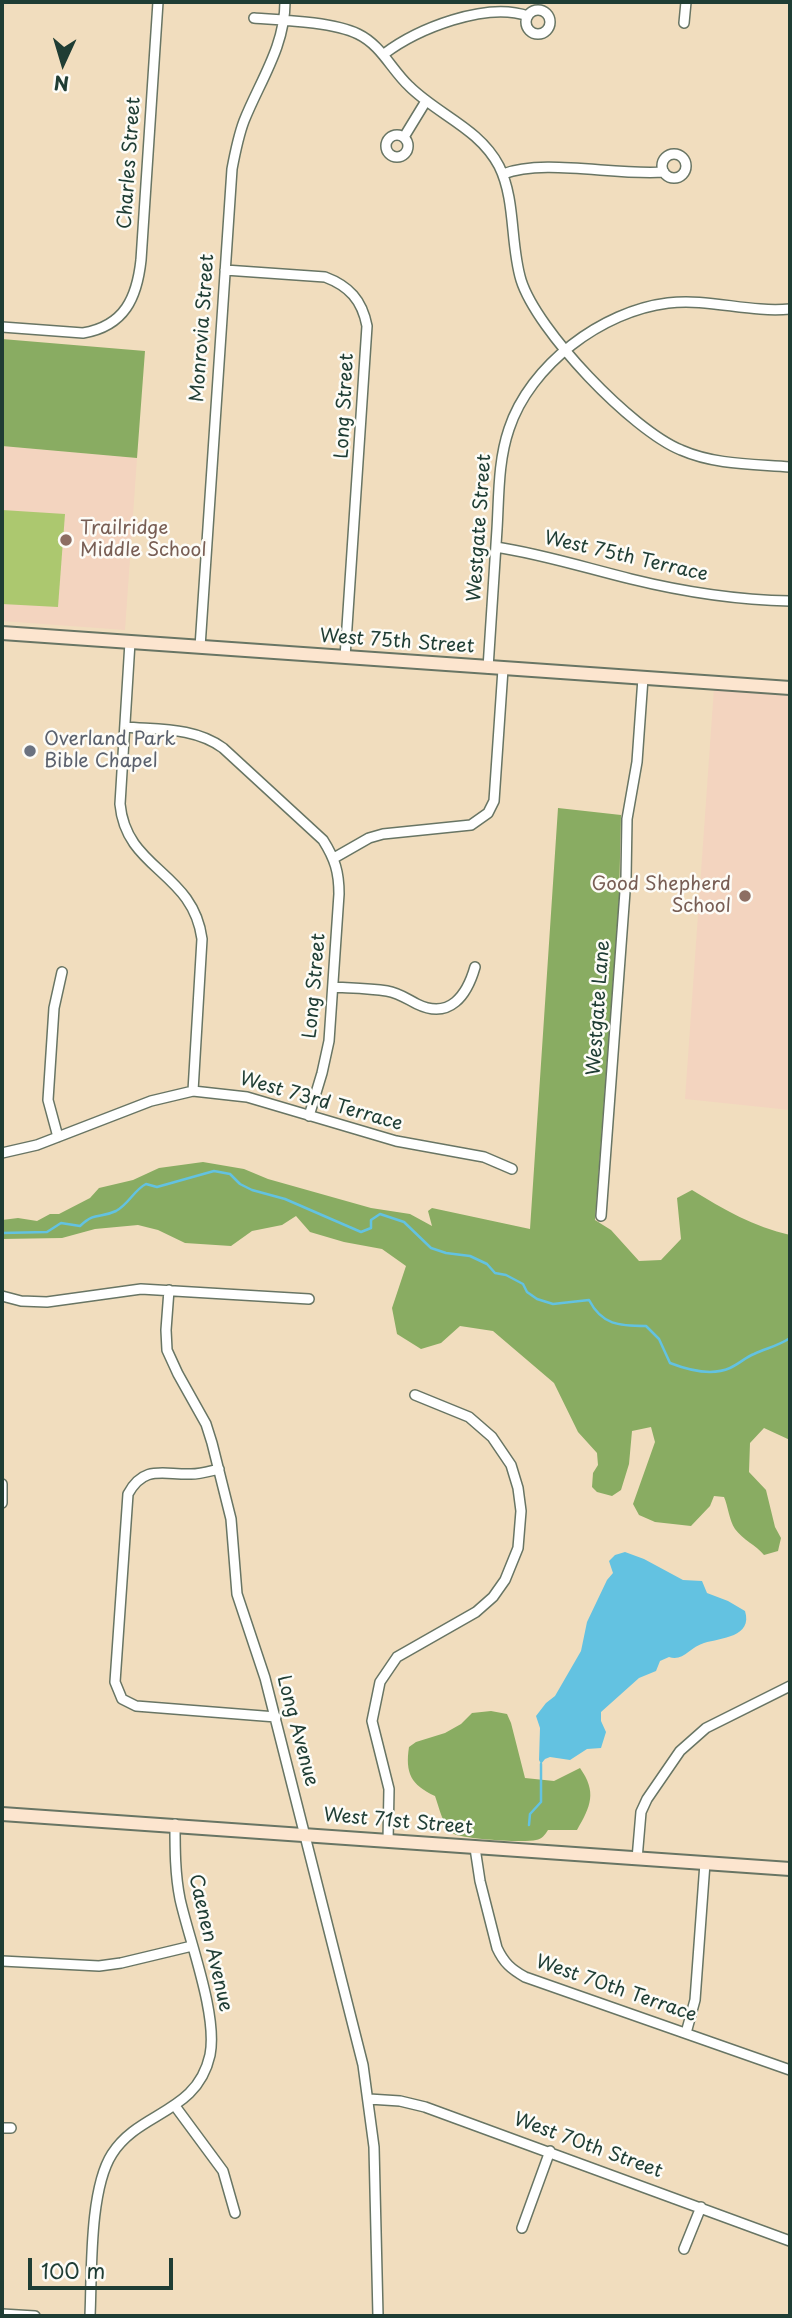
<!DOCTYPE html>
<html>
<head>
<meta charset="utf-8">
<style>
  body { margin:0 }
  #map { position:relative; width:792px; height:2318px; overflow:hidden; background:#f1ddbe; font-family:"Playpen Sans",sans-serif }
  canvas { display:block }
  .frame { position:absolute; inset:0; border:4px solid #1f3d34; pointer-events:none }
  .north { position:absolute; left:28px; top:28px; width:70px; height:70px; -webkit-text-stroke:5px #fdfcf7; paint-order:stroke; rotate:184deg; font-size:19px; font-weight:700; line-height:28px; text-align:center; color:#1f3d34 }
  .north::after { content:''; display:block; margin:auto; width:24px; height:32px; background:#1f3d34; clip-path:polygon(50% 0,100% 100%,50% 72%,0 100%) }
  .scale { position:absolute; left:28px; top:2258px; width:145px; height:32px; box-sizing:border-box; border:4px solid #1f3d34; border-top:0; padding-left:9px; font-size:21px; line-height:24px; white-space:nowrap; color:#1f3d34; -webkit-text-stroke:5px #fdfcf7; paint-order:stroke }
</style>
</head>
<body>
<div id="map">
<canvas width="792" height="2318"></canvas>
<div class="frame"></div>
<div class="north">N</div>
<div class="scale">100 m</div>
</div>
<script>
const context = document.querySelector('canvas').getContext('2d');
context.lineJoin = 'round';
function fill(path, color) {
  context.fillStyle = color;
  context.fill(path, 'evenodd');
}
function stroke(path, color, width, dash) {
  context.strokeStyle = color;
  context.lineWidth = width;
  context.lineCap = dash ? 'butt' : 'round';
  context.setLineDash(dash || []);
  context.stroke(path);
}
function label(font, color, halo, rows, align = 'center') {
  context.font = font + ' "Playpen Sans",sans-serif';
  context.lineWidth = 5;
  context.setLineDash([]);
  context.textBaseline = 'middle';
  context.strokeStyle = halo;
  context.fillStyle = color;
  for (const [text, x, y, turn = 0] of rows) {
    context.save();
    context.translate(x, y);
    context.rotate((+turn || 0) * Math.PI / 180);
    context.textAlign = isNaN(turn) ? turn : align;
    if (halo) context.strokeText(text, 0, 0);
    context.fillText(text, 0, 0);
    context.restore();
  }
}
const built = new Path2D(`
  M 2,446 L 137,458 L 125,630 L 2,621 Z
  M 714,688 L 790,694 L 790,1110 L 685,1099 Z`);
const green = new Path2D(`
  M 2,510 L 65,514 L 58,607 L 2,604 Z`);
const forest = new Path2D(`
  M 2,339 L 145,351 L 137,458 L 2,446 Z
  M 558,808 L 621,815 L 619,900 L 595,1220 L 611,1230 L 639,1261 L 661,1260 L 681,1239 L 677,1198 L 692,1190 C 723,1209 754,1227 790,1235 L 790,1440 L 764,1428 L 750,1443 L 749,1472 L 766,1490 L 775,1527 L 781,1538 L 778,1551 L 764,1555 C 756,1545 743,1540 735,1529 C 729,1520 728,1506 724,1497 L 714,1496 L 710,1506 L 691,1526 L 655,1522 L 639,1515 L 633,1504 L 655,1442 L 651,1427 L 632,1431 L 629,1464 L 621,1490 L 612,1496 L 597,1492 L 592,1487 L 593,1473 L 598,1465 L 597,1453 L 578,1432 L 554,1383 L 493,1331 L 460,1326 L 441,1343 L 421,1349 L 397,1334 L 392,1308 L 406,1266 L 382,1249 L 344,1242 L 310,1232 L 296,1216 L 282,1225 L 252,1231 L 231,1246 L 185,1243 L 158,1230 L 138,1225 L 95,1229 L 62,1238 L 2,1239 L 2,1220 L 18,1218 L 37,1221 L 50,1214 L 59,1214 L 90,1198 L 99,1188 L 133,1180 L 159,1168 L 203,1162 L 244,1169 L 268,1179 L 371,1208 L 410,1214 L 432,1226 L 428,1211 L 432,1208 L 530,1229 Z
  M 491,1711 L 507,1714 L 511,1723 L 525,1778 L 554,1781 L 580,1768 C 597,1792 591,1806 577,1830 L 548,1830 C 545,1835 542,1839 536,1840 C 524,1843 465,1839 454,1834 C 443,1827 439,1807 435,1796 C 411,1785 405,1773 409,1747 L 416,1742 L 445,1733 L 461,1724 L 472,1713 Z`);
const water = new Path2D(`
  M 625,1552 L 644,1559 L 683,1580 L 702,1581 L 707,1593 L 728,1601 L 745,1611 C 753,1637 721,1638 704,1643 C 690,1647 683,1662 669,1657 L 660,1661 L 656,1671 L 639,1678 L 601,1712 L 601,1721 L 606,1732 L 601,1748 L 587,1749 L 570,1760 L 550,1757 L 545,1759 L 541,1764 L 539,1760 L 540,1728 L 536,1716 L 546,1703 L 555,1696 L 581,1651 L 587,1622 L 607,1580 L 613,1573 L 609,1561 L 615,1555 Z`);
const stream = new Path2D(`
  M 2,1233 L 47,1232 L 61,1223 L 80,1226 C 96,1211 99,1219 116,1211 C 129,1204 134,1190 146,1184 L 157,1187 L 214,1171 L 230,1174 L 240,1184 L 252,1190 L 285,1199 L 361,1232 L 371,1228 L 371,1220 L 380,1214 L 404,1222 L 431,1248 L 446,1253 L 470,1256 L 487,1264 L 495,1273 L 506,1275 L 523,1284 L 527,1292 L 537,1299 L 553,1304 L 589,1300 C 602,1325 619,1326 646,1326 L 659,1339 L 670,1363 C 688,1370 712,1376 730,1368 C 739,1364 746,1357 754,1354 C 767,1348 778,1346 790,1338
  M 529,1825 L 530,1814 L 541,1802 L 541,1764`);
const street = new Path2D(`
  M526 22a12 12 0 1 1 24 0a12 12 0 1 1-24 0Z
  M 254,18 C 282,20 333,22 358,34 C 381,45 391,69 409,86 C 438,115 479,128 499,166 C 516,200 510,244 521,280 C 537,331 632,430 681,450 C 715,465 754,464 790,467
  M 684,23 L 686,2
  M 384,54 C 417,29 486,1 528,16
  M386 146a11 11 0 1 1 22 0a11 11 0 1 1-22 0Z
  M 404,137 L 426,101
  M662 166a12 12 0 1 1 24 0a12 12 0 1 1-24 0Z
  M 503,174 C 544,158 616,176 664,172
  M 225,270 L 325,277 C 349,286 362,300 367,326 L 345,657
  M 2,327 L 83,333 C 125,326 137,297 141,260 L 158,2
  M 496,547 C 542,554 586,568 631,579 C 684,592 736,600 790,601
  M 130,642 L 120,804 C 126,870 193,871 202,939 L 193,1091
  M 200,647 L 232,169 C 235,153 238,137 244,121 C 260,81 285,46 285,2
  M 488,668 C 491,621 494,575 497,529 C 499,496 498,461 509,429 C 530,365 602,311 668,303 C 709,298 749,313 790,309
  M 125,727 C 159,730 194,727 223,748 L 323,840 C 335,859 339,872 339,894 L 329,1041 L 322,1073 L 309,1116
  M 334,858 L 369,838 L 383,834 L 471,825 L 488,813 L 494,801 L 503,669
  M 333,987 C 351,988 370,988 387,991 C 399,993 407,999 417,1004 C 450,1020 467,995 475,967
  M 58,1137 L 48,1100 L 54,1008 L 62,972
  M 2,1153 L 37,1145 L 151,1101 L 193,1091 L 247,1097 L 396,1141 L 484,1157 L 512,1169
  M 601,1216 L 626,878 L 627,819 L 637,762 L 643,678
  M 169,1290 L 166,1330 L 167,1350 L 178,1374 L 206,1424 L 212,1443 L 231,1519 L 237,1594 L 265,1678 L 363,2065 L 374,2147 L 378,2316
  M 2,1296 L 21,1301 L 47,1302 L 141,1289 L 309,1299
  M 219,1469 C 210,1471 201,1474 191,1474 C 164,1475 144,1464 128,1494 L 115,1682 L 122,1699 L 136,1706 L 276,1717
  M 2,1484 L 2,1503
  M 388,1841 L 389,1789 L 372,1721 L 380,1682 L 397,1657 L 476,1612 L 493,1597 L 505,1580 L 518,1548 L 521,1511 L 518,1488 L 511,1465 L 492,1437 L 469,1417 L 415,1395
  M 475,1848 L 480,1881 L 497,1948 C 504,1963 511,1969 525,1977 L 790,2070
  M 637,1859 L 641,1812 L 647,1799 L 680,1751 L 706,1728 L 790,1686
  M 2,1961 L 99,1966 L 121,1963 L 192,1946
  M 686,2033 L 695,2000 L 705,1863
  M 369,2099 L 400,2101 L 425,2107 L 790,2241
  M 175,2106 L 223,2171 L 235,2213
  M 2,2128 L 11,2128
  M 522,2228 L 550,2151
  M 684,2249 L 701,2207
  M 2,2314 L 35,2316
  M 90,2316 C 92,2273 89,2190 112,2154 C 139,2111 197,2114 210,2055 C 218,2015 189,1940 180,1899 C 175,1874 175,1849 175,1824`);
const secondary = new Path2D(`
  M 2,633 L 790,688
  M 2,1814 L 790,1869`);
const markers = [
  [66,540,7,"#8d6e63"],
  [30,751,7,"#6b7280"],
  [745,896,7,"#8d6e63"]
];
const streetNames = [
  ["Charles Street",130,163,-86],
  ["Monrovia Street",203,328,-86],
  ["Long Street",345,406,-87],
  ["Westgate Street",480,528,-86],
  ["West 75th Terrace",626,557,13],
  ["West 75th Street",397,642,4],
  ["Long Street",315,986,-85],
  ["Westgate Lane",599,1008,-86],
  ["West 73rd Terrace",321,1102,16],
  ["Long Avenue",297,1731,75],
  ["West 71st Street",398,1822,5],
  ["Caenen Avenue",210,1943,77],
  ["West 70th Terrace",616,1989,19],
  ["West 70th Street",588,2146,20]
];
const educationNames = [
  ["Trailridge",80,529],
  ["Middle School",80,551],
  ["Good Shepherd",731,885,"right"],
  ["School",731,907,"right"]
];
const worshipNames = [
  ["Overland Park",44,740],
  ["Bible Chapel",44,762]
];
fill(built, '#f3d4bf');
fill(green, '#acc86f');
fill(forest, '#89ac62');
fill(water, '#63c2e1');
stroke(stream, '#63c2e1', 2.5);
stroke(street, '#687564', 12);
stroke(secondary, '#687564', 16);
stroke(street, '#fff', 9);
stroke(secondary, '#fce5cf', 12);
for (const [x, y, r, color] of markers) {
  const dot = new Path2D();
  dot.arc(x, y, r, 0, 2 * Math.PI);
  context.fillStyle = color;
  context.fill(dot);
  stroke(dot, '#fdfcf7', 2.5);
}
label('19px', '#1f3d34', '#fdfcf7', streetNames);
label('19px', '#785e54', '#fdfcf7', educationNames, 'left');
label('19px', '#5b616d', '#fdfcf7', worshipNames, 'left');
</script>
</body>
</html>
